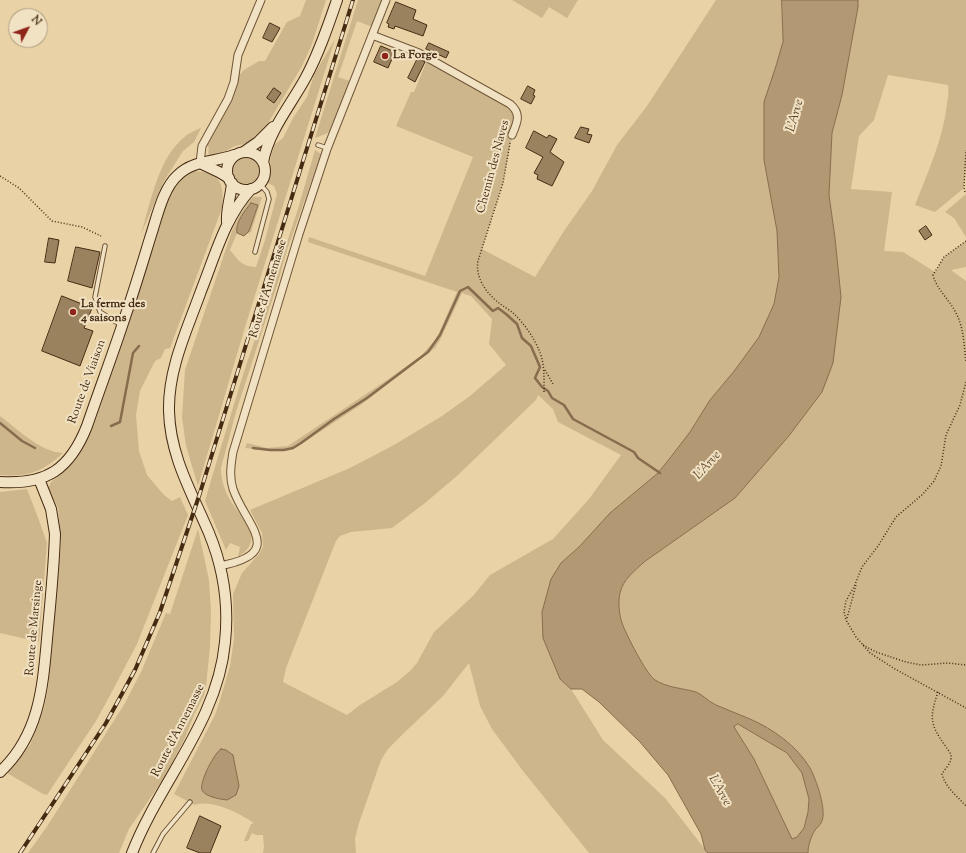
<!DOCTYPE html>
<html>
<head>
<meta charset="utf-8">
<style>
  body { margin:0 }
  #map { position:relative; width:966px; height:853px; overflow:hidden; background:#e9d2a5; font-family:"Sorts Mill Goudy",serif }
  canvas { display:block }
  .north { position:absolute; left:8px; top:8px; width:40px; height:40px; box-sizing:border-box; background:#f1e2c4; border:1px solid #ad997d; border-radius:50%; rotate:49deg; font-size:11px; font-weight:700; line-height:16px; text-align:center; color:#462b13 }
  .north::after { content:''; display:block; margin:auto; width:14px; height:18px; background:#8f2418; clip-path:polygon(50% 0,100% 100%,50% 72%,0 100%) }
</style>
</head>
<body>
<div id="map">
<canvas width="966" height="853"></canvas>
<div class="north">N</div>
</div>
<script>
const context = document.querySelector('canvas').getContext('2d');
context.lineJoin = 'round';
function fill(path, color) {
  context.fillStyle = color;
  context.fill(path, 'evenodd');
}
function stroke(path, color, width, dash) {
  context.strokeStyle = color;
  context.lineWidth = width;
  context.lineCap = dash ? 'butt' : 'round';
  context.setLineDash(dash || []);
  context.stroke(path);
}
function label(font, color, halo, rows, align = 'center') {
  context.font = font + ' "Sorts Mill Goudy",serif';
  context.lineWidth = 4;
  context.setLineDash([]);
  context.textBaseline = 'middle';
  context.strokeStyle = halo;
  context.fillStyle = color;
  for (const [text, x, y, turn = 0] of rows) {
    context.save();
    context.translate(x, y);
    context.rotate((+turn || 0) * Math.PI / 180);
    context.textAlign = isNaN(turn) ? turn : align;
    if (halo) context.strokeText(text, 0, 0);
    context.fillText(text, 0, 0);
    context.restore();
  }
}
const green = new Path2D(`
  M 306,0 L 326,0 L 312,44 L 302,66 L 267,125 L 248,143 L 235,146 L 222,153 L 210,155 L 208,153 L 209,148 L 207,146 L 233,97 L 239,75 L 244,70 L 259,61 L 265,61 L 287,22 L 300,16 Z
  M 358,0 L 386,0 L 375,28 L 357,21 L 338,77 L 353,82 L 335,127 L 326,134 L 315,138 Z
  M 512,0 L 578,0 L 567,18 L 549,7 L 542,18 Z
  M 716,0 L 782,0 L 783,42 L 776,66 L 764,160 L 777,231 L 779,277 L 774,304 L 759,337 L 735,370 L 710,400 L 690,432 L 658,473 L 610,513 L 579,547 L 561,563 L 551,579 L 542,612 L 560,679 L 571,689 L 603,740 L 665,798 L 708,853 L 589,853 L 523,771 L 492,729 L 480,706 L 469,663 L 443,696 L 405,732 L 388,749 L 381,760 L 359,823 L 355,839 L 356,853 L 263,853 L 264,847 L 263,835 L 256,835 L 252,833 L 248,841 L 244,841 L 251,824 L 254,823 C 240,814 213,799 195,805 L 174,794 L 215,715 L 220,700 L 230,666 L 234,639 L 233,594 L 242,573 L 259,554 L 263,547 L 262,533 L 250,510 L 350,468 L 394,445 L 442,416 L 470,396 L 506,365 L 489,344 L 492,319 L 471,296 L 462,293 L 440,340 L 435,348 L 362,404 L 297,447 C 280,454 263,450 245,448 L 247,443 L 267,448 L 288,446 L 387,380 L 422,355 L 434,341 L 439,333 L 457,292 L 308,242 L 309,237 L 425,276 L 473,157 L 396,126 L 411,92 L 414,92 L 428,58 L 517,111 L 503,183 L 482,249 L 535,277 L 564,231 L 592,191 L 617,145 L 647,106 ZM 538,395 L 553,409 L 558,422 L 621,455 L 589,499 L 553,539 L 490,575 L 473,596 L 434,632 L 417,663 L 410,671 L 397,682 L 360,705 L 347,715 L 283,682 L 286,668 L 336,541 L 340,536 L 351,532 L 392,528 L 425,503 L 458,475 L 536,400 Z
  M 858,0 L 966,0 L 966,164 L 964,188 L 935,212 L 915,205 C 928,172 943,139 947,104 C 948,98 949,91 948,85 L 888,75 L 874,120 L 859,136 L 851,189 L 892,192 L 884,251 L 903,252 L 935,272 L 944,257 L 966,241 L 966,267 L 951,270 L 966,281 L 966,853 L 808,853 C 808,845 811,837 815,830 C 817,828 819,826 821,823 C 828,812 816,779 810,768 C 797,746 773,729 750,719 C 739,714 727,710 716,705 C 709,702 703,695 696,692 C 682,688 668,688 655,680 C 646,674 626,634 622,623 C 619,614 618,602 620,593 C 623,579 635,571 644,562 L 735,498 L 788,437 L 822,392 L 841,297 L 835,238 L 829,195 L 832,133 L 842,95 L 858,7 Z
  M 335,39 L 246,324 L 198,486 L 186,446 L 182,417 L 185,370 L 232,231 L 239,216 L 249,201 L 253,197 L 262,197 L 251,232 L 244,236 L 237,233 L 230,250 C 239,261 241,266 256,267 L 265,240 L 277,194 L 274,186 L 268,183 L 271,170 L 270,161 L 274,145 L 283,138 L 293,118 L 307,97 L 314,75 Z
  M 201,128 L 194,142 L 183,151 L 164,181 L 141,234 C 151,202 158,156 187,135 C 191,132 196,130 201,128 Z
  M 315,150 L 321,154 L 287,250 L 278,282 L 236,412 L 221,468 C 221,478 224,489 229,498 C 240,518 268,539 238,557 L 240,547 L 230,543 L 226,550 L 205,501 L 211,480 L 242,378 L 298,209 Z
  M233 171a13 13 0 1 1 26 0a13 13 0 1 1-26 0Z
  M 190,171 C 218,171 225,180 222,208 L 170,348 L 165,349 L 161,358 L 155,361 L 140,391 L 136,415 L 139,451 L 147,475 L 164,495 L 172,501 L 180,497 L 188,515 L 137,644 L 115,686 L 96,721 L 47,795 L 43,794 L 7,773 L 30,745 L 44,708 L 48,688 L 61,543 L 58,508 L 48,488 L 51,482 L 72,462 L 85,444 L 115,358 L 172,187 Z
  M 966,194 L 966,237 L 954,218 L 945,212 Z
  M 0,416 C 18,429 40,452 63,453 C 42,472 29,477 0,475 Z
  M 27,489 L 40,523 L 47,543 L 39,642 L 0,633 L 0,492 Z
  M 198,529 L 209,580 L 211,610 L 210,647 L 206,686 L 204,695 L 194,715 L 184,740 L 166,775 L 129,829 L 119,853 L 28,853 L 48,825 L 125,703 L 141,672 L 166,613 L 170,614 Z
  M 738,724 C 754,733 771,742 786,753 C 804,766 813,796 807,817 C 804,827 802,836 792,840 L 754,759 L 733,727 Z`);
const water = new Path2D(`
  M 782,0 L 858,0 L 858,7 L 842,95 L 832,133 L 829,195 L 835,238 L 841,297 L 833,363 L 822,392 L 788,437 L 735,498 L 644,562 C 635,571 623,579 620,593 C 618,602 619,614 622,623 C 626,634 646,674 655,680 C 668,688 682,688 696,692 C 703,695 709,702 716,705 C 727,710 739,714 750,719 C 773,729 797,746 810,768 C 816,779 828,812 821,823 C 819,826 817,828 815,830 C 811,837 808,845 808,853 L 708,853 L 705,850 L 701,834 L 668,775 L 640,742 L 599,702 L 582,689 L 571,689 L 560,679 L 543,638 L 542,612 L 551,579 L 561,563 L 579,547 L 610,513 L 658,473 L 670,458 L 690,432 L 710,400 L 735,370 L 759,337 L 774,304 L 779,277 L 777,231 L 764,160 L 764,102 L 776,66 L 783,42 ZM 738,724 L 787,753 L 802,773 L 809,799 L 808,812 L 804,828 L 797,837 L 792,839 L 754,759 L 734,727 Z
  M 251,203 L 258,205 L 249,231 L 244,236 L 237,233 C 235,222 245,211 251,203 Z
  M 221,749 L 226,750 L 233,755 L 239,786 L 236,795 L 227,800 C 220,799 205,797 202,790 C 199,782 215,752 221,749 Z`);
const stream = new Path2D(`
  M 0,423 L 22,441 L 35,448
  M 111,426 L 120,422 L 133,353 L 139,346
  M 253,448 L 270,450 L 284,450 L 293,448 L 301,443 L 334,419 L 367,398 L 428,352 L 440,335 L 460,291 L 468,287 L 493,311 L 498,308 L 506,314 L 517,324 L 522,338 L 531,346 L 540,367 L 535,378 L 542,387 L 548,391 L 552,398 L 564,405 L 573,419 L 634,452 L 638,458 L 660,473`);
const building = new Path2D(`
  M 396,2 L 416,10 L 413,19 L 427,25 L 423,36 L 395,26 L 394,29 L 388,27 L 389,24 L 387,23 Z
  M 270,23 L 280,28 L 272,42 L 263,38 Z
  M 429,43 L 449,52 L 446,58 L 426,49 Z
  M 381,46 L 395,52 L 388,68 L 374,62 Z
  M 418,58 L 425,62 L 415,82 L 408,78 Z
  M 528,86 L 535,90 L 533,95 L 535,96 L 531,104 L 521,99 Z
  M 274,88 L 281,93 L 274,103 L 267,98 Z
  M 581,127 L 589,129 L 587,134 L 592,135 L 589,143 L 575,138 Z
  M 534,131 L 547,138 L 549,135 L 557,139 L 550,152 L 564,162 L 552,186 L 537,179 L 538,175 L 534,173 L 543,157 L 526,148 Z
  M 926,226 L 932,235 L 925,240 L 919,231 Z
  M 49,238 L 59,240 L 55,263 L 45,262 Z
  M 76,247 L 100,252 L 92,288 L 68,281 Z
  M 62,296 L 92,308 L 84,328 L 93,331 L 80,366 L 42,351 Z
  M 200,816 L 221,826 L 210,853 L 200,853 L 187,848 Z`);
const path = new Path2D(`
  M 510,143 L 503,183 L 478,261 C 475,278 487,294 499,303 C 504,307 510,310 514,314 C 524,323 534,338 539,350 C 545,364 544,378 544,393
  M 0,176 L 19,188 L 52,221 L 82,227 L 101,236
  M 965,192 L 964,188 L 966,150
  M 966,241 L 944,257 L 933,275 C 937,290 949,299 956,313 C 964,328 964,346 966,362
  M 545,370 L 553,384
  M 966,382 L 960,405 L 946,435 L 941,466 L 934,481 L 923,494 L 896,517 L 878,546 L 862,567 L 854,587 L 846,601 L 844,612 L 846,620 L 856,637 L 870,653 L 895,669 L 966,708
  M 847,618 L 856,585
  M 863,645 L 876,652 L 906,662 L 921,665 L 948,663 L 966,665
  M 938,692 C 929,719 930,724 946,747 C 948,750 952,754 951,758 C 951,763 945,769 942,774 C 945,787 958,797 966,806`);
const lane = new Path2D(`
  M 318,145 L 327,148
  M 105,246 L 95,297 L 100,312 L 121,325
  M 255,252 L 269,199 L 267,192 L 260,184
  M 153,853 L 163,834 L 190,802`);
const street = new Path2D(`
  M 372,35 L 419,53 L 510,104 C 522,114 517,123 512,135
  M 200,163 L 202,146 L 228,99 L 234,82 L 238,55 L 261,0
  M 219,566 C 288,554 245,525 233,489 C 229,477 231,464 233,452 L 299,234 L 327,149 L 386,0`);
const secondary = new Path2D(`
  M 245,151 L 258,142 L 273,127
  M227 171a19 19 0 1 1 38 0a19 19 0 1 1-38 0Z
  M 263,162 C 269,130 291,105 306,77 C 319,53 328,26 337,0
  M 200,163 L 219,172 L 229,178
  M 227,222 C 226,209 231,196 232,183
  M 0,482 C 47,485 70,469 87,426 C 100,388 114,351 126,314 C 135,288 143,261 151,235 C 157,217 163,188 178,175 C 193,160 216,162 234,155
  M 0,772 C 42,733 43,681 48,628 C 51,597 54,565 55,534 L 51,509 L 39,479
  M 132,853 C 160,781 218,721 225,642 C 229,605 223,567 209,533 C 192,493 170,456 169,411 C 168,369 187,330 201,291 C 215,256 225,217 251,189`);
const rail = new Path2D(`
  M 20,853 L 106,723 L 135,670 L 160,612 L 200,493 L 353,0`);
const markers = [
  [385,56,4,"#8f2418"],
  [73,312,4,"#8f2418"]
];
const poiNames = [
  ["La Forge",393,56],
  ["La ferme des",81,305],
  ["4 saisons",81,319]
];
const streetNames = [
  ["Chemin des Naves",494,167,-75],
  ["Route d'Annemasse",269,289,-73],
  ["Route de Viaison",88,382,-70],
  ["Route de Marsinge",35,628,-85],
  ["Route d'Annemasse",179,731,-63]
];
const waterNames = [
  ["L'Arve",796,116,-74],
  ["L'Arve",708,466,-48],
  ["L'Arve",719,791,61]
];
fill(green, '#cdb68c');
fill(water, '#b29973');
stroke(water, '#876d4d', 1);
stroke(stream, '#876d4d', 2.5);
fill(building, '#9b825f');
stroke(building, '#462b13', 1);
stroke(lane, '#6f5538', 5.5);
stroke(street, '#6f5538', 9);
stroke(secondary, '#462b13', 12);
stroke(path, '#462b13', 1.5, [1, 2]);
stroke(lane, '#f1e2c4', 3.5);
stroke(street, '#f1e2c4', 7);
stroke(secondary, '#f1e2c4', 10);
stroke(rail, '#462b13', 4);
stroke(rail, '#f1e2c4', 2.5, [8]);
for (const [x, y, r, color] of markers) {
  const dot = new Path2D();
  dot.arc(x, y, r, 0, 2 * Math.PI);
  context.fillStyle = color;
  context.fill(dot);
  stroke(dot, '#f1e2c4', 1.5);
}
label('bold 12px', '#462b13', '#f1e2c4', poiNames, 'left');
label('12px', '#462b13', '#f1e2c4', streetNames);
label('italic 13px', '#61462b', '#f1e2c4', waterNames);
</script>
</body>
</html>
